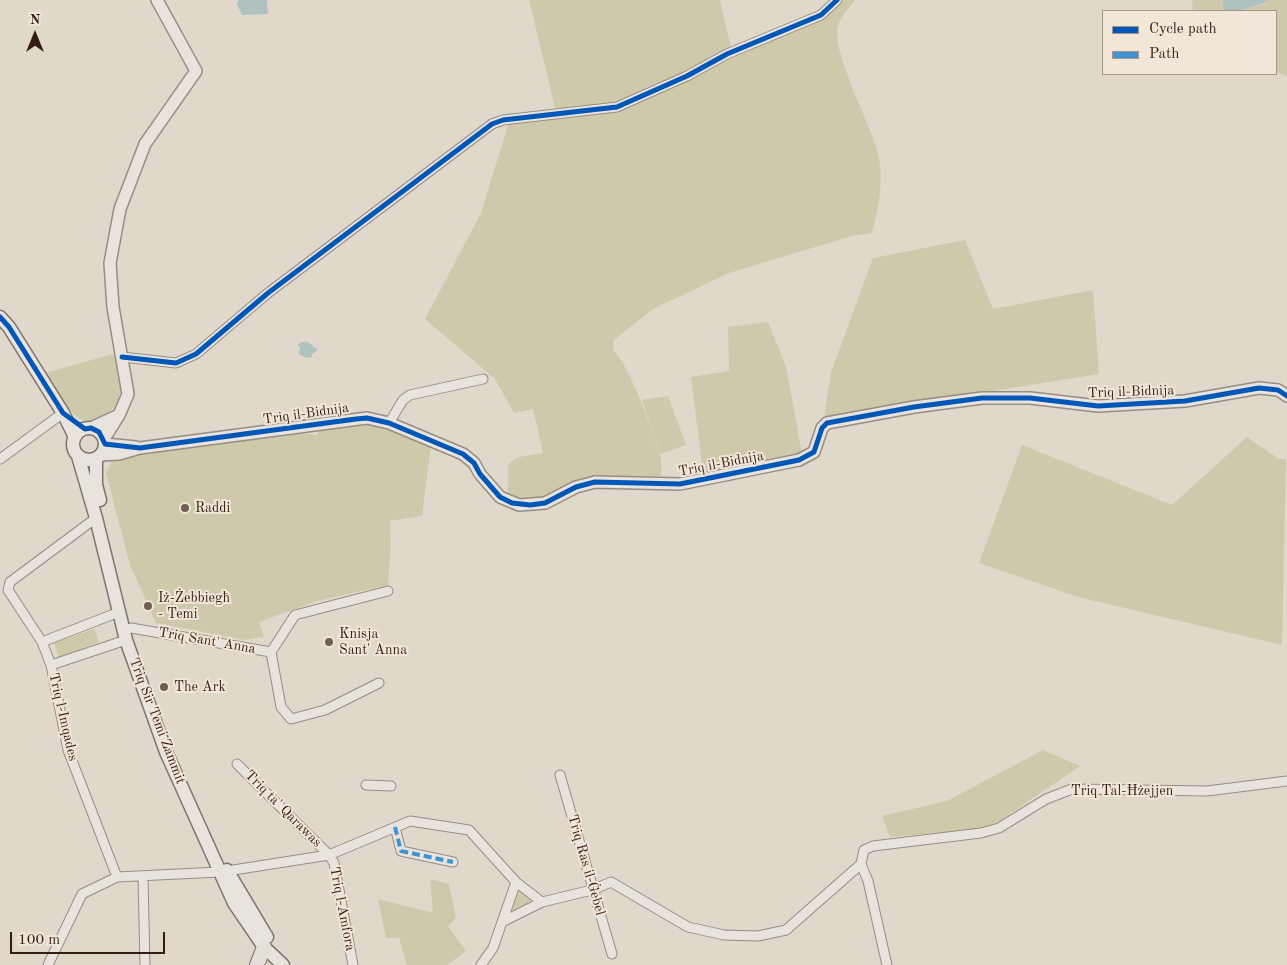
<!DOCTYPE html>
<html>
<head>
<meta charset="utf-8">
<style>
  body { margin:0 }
  #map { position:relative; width:1287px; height:965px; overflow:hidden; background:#e1d8cc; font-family:"Old Standard TT",serif }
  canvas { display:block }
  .legend { position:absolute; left:1102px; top:10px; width:175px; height:65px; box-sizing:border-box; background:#f1e6d8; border:1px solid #a59689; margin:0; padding:6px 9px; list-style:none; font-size:15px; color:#341e12 }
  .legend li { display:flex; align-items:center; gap:10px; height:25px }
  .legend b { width:25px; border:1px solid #a59689 }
  .north { position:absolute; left:10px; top:10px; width:50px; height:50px; -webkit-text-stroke:4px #f1e6d8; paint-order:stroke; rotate:0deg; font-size:14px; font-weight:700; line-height:20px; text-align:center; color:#341e12 }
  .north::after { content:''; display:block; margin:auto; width:18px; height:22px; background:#341e12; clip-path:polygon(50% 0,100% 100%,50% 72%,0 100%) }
  .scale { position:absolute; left:10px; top:932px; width:155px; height:22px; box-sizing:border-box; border:2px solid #341e12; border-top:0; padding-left:6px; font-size:15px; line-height:18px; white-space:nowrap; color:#341e12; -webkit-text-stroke:4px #f1e6d8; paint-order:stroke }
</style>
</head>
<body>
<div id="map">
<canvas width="1287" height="965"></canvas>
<ul class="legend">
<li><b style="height:6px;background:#0057b8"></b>Cycle path</li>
<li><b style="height:6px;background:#3d94d3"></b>Path</li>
</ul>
<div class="north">N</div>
<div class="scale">100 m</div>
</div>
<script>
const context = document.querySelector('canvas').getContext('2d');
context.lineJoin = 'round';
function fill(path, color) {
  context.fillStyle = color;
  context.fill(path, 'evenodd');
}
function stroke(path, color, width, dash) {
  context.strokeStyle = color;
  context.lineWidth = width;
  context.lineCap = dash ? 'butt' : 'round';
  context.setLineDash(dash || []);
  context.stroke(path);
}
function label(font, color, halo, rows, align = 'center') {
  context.font = font + ' "Old Standard TT",serif';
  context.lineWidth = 4;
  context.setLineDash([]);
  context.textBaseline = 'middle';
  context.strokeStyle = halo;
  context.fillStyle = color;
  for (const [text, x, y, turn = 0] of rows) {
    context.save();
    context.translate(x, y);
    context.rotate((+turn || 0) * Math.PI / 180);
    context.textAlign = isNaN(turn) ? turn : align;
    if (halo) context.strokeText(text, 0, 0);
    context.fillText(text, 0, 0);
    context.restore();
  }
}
const green = new Path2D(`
  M 529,0 L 720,0 L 731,48 L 676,78 L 654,84 L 618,102 L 556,112 Z
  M 843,0 L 855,0 C 850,7 840,17 838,26 C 831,52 871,124 878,153 C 884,180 879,207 872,233 L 852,236 L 729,273 L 653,309 L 614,340 L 613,350 C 628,362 655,435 660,456 C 662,462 661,470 661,476 L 619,476 L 580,479 L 547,497 L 525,502 L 508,493 L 508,464 L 519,457 L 543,453 L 533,409 L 514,413 L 495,379 L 425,319 L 481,213 L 509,122 L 618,109 L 824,17 Z
  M 1192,0 L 1222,0 L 1224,11 L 1193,11 Z
  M 1266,0 L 1287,0 L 1287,76 L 1276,72 L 1276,11 L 1240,11 L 1267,3 Z
  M 965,240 L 993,309 L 1093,290 L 1099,374 L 824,418 L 831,372 L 873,258 Z
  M 768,322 L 786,366 L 802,454 L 703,473 L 691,377 L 729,371 L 728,327 Z
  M 116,353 C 120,381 129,403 100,418 C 92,422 85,423 78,417 C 65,408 55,386 46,373 Z
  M 668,396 L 686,445 L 660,454 L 642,400 Z
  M 372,422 L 431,445 L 422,516 L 390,521 L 391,544 L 388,585 L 317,601 L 259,622 L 264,637 L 244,640 L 156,623 L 130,565 L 106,473 L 113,459 L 207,442 L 300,433 L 317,435 L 322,427 Z
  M 1247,437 L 1279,459 L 1286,459 L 1282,645 L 1078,597 L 979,563 L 1022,445 L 1172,505 Z
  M 94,629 L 99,642 L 59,658 L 54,643 Z
  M 1043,750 L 1080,766 L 989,828 L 890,837 L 882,816 L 947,801 Z
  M 430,879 L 449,884 L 456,918 L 448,926 L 466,951 L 447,965 L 407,965 L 399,938 L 386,938 L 378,899 L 433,913 Z
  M 518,890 L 532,901 L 512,911 Z`);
const water = new Path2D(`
  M 239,0 L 267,0 L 268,14 L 242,15 L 237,4 Z
  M 1222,0 L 1266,0 L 1267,2 L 1240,11 L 1224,11 Z
  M 301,342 L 308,342 L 318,350 L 312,354 L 312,357 L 306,358 L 299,354 L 300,347 L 297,345 Z`);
const minor = new Path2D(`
  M 122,357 L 176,363 L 196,354 L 268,293 L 492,124 L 503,120 L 617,107 L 687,76 L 727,54 L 821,15 L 837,0
  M 389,423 L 403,400 L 410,395 L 483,379
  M 0,459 L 63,413
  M 96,518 L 10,582 L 8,590 L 42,642 L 51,665 L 68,750 L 117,877
  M 123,630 L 131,628 L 271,652 L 295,615 L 388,591
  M 42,642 L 119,612
  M 271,652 L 281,707 L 291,719 L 325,710 L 379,683
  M 51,665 L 126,640
  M 237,764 L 329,855 L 334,863 L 353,965
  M 560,775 L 612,954
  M 366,785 L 391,786
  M 395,827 L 401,851 L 453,862
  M 227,871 L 329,855 L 410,821 L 469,830 L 516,882 L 542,902
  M 143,877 L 145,965
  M 504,921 L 542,902 L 592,890 L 611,882 L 688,927 L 724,935 L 758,936 L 786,930 L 861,864
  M 48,965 L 82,894 L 117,877 L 219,872
  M 481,965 L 493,948 L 516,882
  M 887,965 L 868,881 L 861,864 L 864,850 L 873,846 L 981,833 L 999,828 L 1046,799 L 1072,789 L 1207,791 L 1287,781`);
const tertiary = new Path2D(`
  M 91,428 L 119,415
  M 104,439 L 119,415 L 128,394 L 113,307 L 110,263 L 120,209 L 145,144 L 196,71 L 157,0
  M 105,444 L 136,447
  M 100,455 L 119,454 L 140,448 L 367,418 L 389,423 L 463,454 L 474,463 L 480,474 L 500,497 L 519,505 L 545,503 L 576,487 L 595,482 L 680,484 L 799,460 L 814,452 L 822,428 L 827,423 L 914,407 L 982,398 L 1030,398 L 1098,406 L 1185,401 L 1259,388 L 1278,390 L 1287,396`);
const secondary = new Path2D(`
  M 0,317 L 9,327 L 63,413 L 75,437
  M73 444a16 16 0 1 1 32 0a16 16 0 1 1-32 0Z
  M 78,456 L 96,518 L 126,640 L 166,752 L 234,903 L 264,947 L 283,965
  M 96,458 L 96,485 L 100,500
  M 227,870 L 267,937`);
const primary = new Path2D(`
  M 257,965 L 264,947`);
const quiet = new Path2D(`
  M 395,827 L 401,851 L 453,862`);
const cycleway = new Path2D(`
  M 0,317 L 9,327 L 63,413 L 85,429 L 91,428 L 99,432 L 105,444 L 140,448 L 356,419 L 367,418 L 389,423 L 463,454 L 474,463 L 480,474 L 500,497 L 512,503 L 530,505 L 545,503 L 576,487 L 595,482 L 680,484 L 799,460 L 814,452 L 822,428 L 827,423 L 914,407 L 982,398 L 1030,398 L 1098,406 L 1185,401 L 1259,388 L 1278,390 L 1287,396
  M 122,357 L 176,363 L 196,354 L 268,293 L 492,124 L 503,120 L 617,107 L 687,76 L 727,54 L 821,15 L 837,0`);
const markers = [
  [185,508,5,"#715f53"],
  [148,606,5,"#715f53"],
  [329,642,5,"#715f53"],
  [164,687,5,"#715f53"]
];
const streetNames = [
  ["Triq il-Bidnija",1131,392,-2],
  ["Triq il-Bidnija",306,414,-8],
  ["Triq il-Bidnija",721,464,-11],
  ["Triq Sant' Anna",207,641,10],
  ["Triq l-Imqades",63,717,77],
  ["Triq Sir Temi Zammit",157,721,69],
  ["Triq Tal-Ħżejjen",1122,791],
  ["Triq ta' Qarawas",283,809,45],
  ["Triq Ras il-Ġebel",586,865,74],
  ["Triq l-Amfora",342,909,79]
];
const poiNames = [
  ["Raddi",195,508],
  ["Iż-Żebbiegħ",158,598],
  ["- Temi",158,614],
  ["Knisja",339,634],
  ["Sant' Anna",339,650],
  ["The Ark",174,687]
];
fill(green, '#cec9aa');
fill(water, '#afc2c0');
stroke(minor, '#958d84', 11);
stroke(tertiary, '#958d84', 14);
stroke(secondary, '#7c736c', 15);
stroke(primary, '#7c736c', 16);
stroke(minor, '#e8e3dd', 9);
stroke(tertiary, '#e8e3dd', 11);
stroke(secondary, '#e8e3dd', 12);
stroke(primary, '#e4dfd8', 14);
stroke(quiet, '#3d94d3', 4, [8, 4]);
stroke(cycleway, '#0057b8', 5);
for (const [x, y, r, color] of markers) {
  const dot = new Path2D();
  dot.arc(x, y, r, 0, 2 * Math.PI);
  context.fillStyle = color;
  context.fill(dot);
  stroke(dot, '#f1e6d8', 2);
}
label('14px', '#341e12', '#f1e6d8', streetNames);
label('14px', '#341e12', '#f1e6d8', poiNames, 'left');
</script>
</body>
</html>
